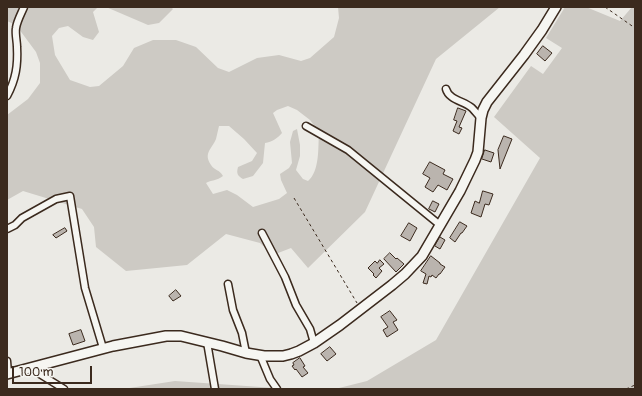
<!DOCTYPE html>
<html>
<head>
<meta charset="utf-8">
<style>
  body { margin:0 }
  #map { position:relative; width:642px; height:396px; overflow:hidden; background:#ebeae5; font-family:Pangolin,sans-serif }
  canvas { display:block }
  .frame { position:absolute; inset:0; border:8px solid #3b2a1e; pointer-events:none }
  .scale { position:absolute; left:12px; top:366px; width:80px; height:18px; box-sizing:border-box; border:2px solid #3b2a1e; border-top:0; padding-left:5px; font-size:12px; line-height:14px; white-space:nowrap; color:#3b2a1e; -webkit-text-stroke:3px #f6f6f2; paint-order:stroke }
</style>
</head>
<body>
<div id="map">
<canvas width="642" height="396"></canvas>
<div class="frame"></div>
<div class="scale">100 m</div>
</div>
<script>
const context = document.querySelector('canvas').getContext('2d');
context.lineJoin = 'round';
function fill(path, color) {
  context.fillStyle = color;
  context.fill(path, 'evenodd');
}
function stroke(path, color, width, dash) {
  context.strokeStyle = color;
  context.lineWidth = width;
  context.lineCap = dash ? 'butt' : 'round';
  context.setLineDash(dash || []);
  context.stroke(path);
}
const green = new Path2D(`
  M 7,7 L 62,7 L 63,8 L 75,7 L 98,7 L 93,12 L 99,32 L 93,40 L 83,37 L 68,26 L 59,28 L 52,36 L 55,55 L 70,80 L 90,87 L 99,86 L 123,66 L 134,48 L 153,40 L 176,40 L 196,47 L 218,68 L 229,72 L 257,58 L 279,55 L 301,61 L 310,58 L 334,37 L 339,18 L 338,7 L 500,7 L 436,59 L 365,212 L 308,268 L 291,248 L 273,255 L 260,243 L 226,234 L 187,265 L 126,271 L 96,247 L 94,227 L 82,209 L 23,191 L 7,200 L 7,115 L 28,99 L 40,83 L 40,63 L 36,52 L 16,25 L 7,21 ZM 288,106 L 297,110 L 310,120 L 319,132 C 318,147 320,171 308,181 L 303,179 L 296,170 L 300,156 L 300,145 L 297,129 L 293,131 L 290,142 L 292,163 L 289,168 L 280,174 L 281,180 L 287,193 L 279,199 L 253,207 L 237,195 L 227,190 L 213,194 L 206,183 C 211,180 217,181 223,176 C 219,169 215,171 211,165 C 203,153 212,149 216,139 C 217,135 218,130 219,126 L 229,126 L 244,139 L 257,153 L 252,161 L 238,167 C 236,174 238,176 243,179 L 253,176 L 263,163 L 265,143 C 272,142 278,138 282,133 L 273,113 L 277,110 Z
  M 106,7 L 171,7 L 173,9 L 159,23 L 148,25 Z
  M 565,7 L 586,7 L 620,21 L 632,7 L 635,7 L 635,389 L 335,389 L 367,381 L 436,340 L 540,158 L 494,117 L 531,66 L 543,74 L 562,48 L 546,38 Z
  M 175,381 L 289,389 L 123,389 Z`);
const building = new Path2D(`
  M 543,46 L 552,53 L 545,61 L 537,54 Z
  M 458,108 L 466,111 L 459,127 L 462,128 L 459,134 L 453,131 L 457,121 L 454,120 Z
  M 504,136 L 512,139 L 500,169 L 498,150 Z
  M 485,150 L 494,153 L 491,162 L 482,159 Z
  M 430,162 L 445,170 L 443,174 L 453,179 L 447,190 L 438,185 L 433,192 L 425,187 L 430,178 L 423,174 Z
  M 483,191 L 493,194 L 489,205 L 485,204 L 481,217 L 471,213 L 475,201 L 479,203 Z
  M 433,201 L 439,204 L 435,212 L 429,209 Z
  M 460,222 L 467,226 L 462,233 L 461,233 L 455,242 L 450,238 Z
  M 409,223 L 417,228 L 410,241 L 401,236 Z
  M 65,228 L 67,231 L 56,238 L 53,235 Z
  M 440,237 L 445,240 L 440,249 L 435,246 Z
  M 390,253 L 396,259 L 397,258 L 404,264 L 396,272 L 384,259 Z
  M 431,256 L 440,263 L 440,264 L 445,267 L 440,274 L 439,274 L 436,278 L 432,275 L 431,277 L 429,276 L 427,284 L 423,283 L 426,274 L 421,271 Z
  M 380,260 L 384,264 L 379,268 L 382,271 L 376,278 L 373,275 L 374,274 L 368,268 L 375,261 L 377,263 Z
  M 176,290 L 181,296 L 173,301 L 169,296 Z
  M 390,311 L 397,320 L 393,322 L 398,330 L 387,337 L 383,330 L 388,327 L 381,317 Z
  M 81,330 L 85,341 L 73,345 L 69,334 Z
  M 330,347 L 336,354 L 327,361 L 321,354 Z
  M 300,358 L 305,366 L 303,367 L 308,373 L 302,377 L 296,369 L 295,370 L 292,366 L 294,365 L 293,363 Z`);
const path = new Path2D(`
  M 605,7 L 635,28
  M 294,198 L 357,303
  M 626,389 L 635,385`);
const street = new Path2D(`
  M 446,89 C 449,100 464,101 472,108 C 475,111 478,115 481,118
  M 7,96 C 16,79 18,65 17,47 C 17,41 15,34 16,28 C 17,21 21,14 24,7
  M 306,126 L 348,150 L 440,225
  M 7,229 L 15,225 L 22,218 L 56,199 L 70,196 L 85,288 L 103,348
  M 262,233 L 285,277 L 296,305 L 310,329 L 314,343
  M 228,284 L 233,310 L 242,333 L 246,353
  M 207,342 L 215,389
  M 260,355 L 270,379 L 277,389
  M 7,361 L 8,373
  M 30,368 L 64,389`);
const secondary = new Path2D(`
  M 7,374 L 113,346 L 166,336 L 181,336 L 222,346 L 246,353 L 264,356 L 283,356 L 291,354 L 299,351 L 314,343 L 340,325 L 392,285 L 405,274 L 422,256 L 460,191 L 475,160 L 478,152 L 481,118 L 483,110 L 487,102 L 524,55 L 542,30 L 556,7`);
fill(green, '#cdcac4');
fill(building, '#bab4ae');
stroke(building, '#3b2a1e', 1);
stroke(street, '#3b2a1e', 9);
stroke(secondary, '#3b2a1e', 12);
stroke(path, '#3b2a1e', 1, [3, 3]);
stroke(street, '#f6f6f2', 6);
stroke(secondary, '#f6f6f2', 9);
</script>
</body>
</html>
